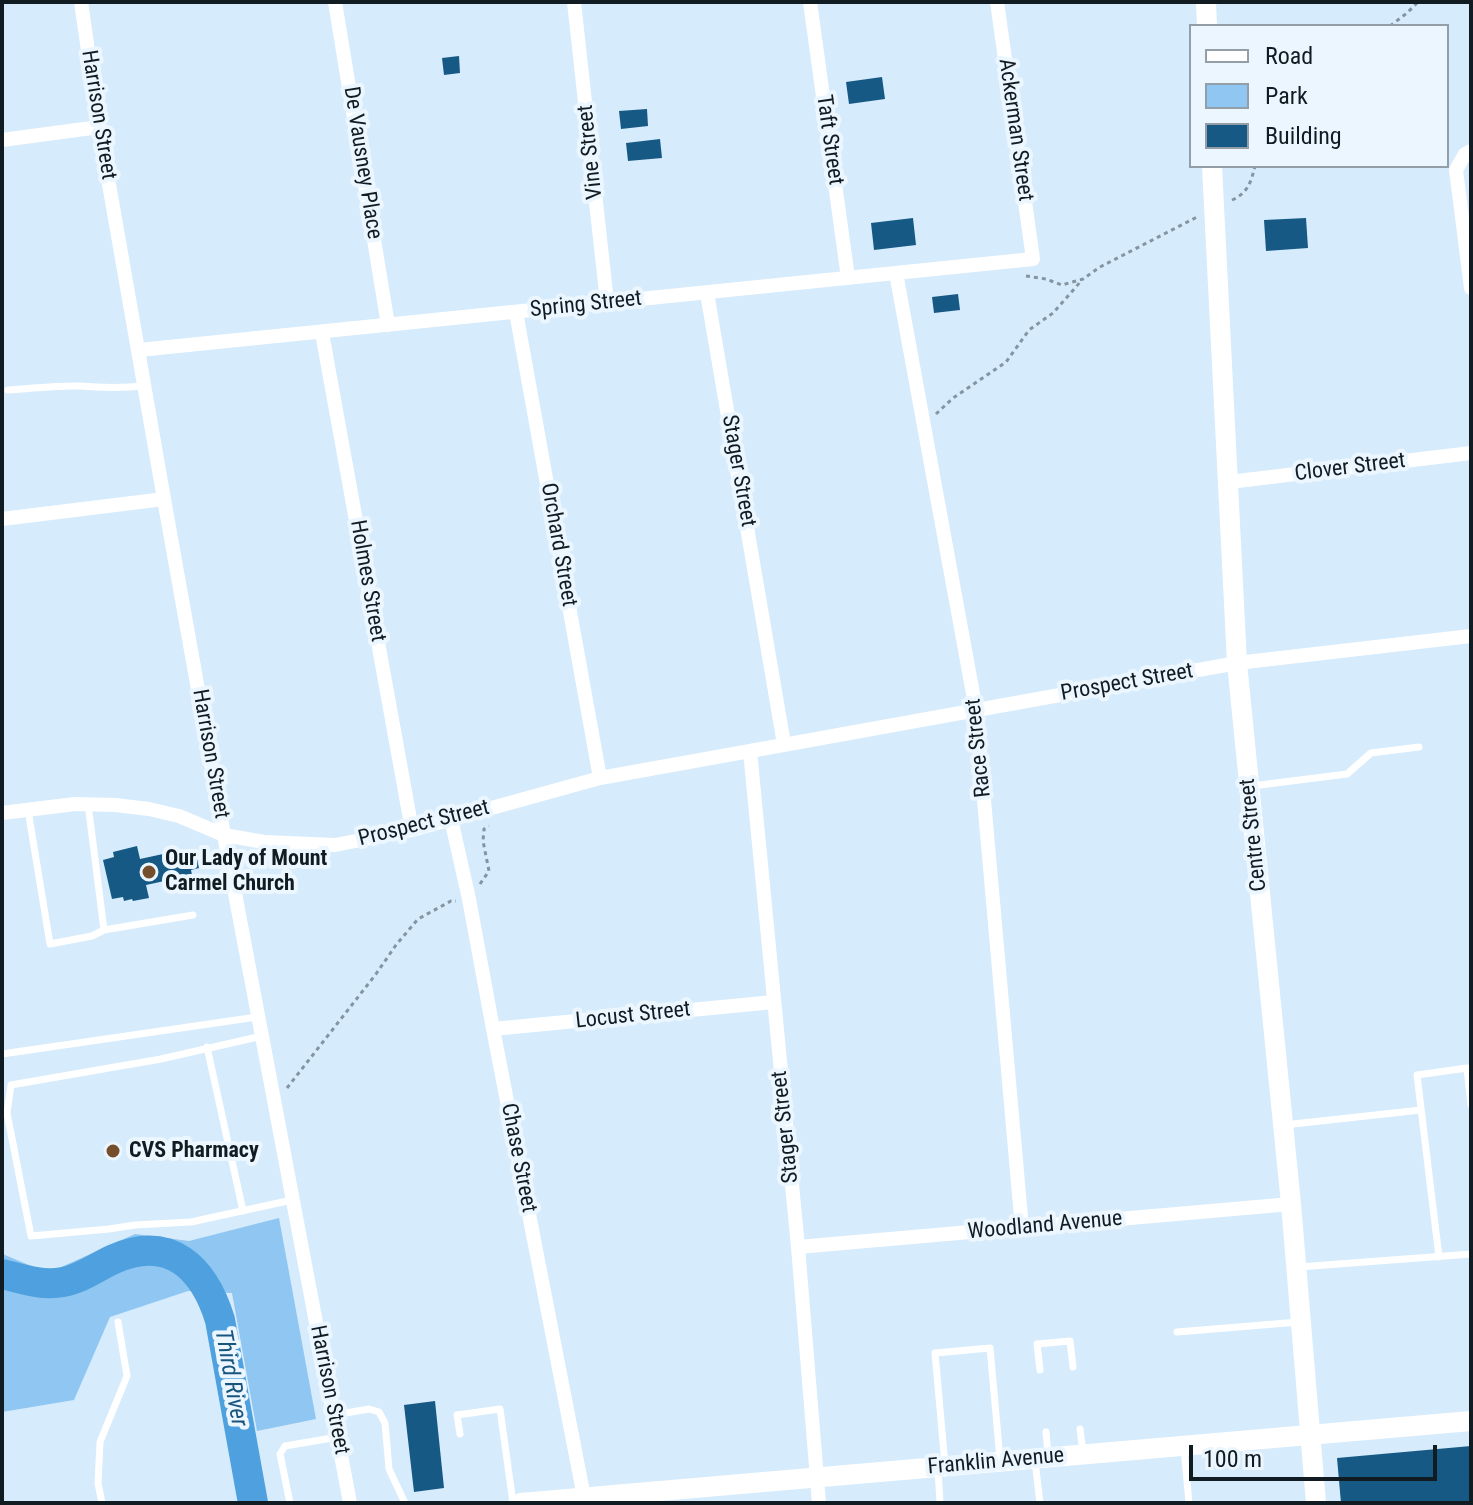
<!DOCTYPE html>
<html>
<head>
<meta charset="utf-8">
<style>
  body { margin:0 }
  #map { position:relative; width:1473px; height:1505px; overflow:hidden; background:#d6ebfb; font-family:"Roboto Condensed",sans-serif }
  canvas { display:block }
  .frame { position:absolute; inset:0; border:4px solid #111b22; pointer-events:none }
  .legend { position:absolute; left:1189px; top:24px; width:260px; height:144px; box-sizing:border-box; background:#ecf6ff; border:2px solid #949ea7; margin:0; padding:10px 14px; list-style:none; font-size:24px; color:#111b22 }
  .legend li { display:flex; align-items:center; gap:16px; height:40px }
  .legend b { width:40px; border:2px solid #949ea7 }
  .scale { position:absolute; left:1189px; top:1445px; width:248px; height:36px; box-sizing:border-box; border:4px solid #111b22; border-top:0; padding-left:10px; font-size:24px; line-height:28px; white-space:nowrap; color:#111b22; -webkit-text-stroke:6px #ecf6ff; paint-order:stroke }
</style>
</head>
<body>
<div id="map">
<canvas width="1473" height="1505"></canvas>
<div class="frame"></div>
<ul class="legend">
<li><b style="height:10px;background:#fff"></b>Road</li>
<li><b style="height:22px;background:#8fc6f2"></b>Park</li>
<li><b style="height:22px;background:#165985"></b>Building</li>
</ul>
<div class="scale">100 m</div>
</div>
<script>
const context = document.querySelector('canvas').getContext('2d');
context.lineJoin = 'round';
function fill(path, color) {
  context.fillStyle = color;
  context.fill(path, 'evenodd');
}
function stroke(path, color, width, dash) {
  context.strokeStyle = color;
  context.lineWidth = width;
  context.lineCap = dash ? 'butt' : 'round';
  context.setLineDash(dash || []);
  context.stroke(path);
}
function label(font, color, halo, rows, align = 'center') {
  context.font = font + ' "Roboto Condensed",sans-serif';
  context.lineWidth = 8;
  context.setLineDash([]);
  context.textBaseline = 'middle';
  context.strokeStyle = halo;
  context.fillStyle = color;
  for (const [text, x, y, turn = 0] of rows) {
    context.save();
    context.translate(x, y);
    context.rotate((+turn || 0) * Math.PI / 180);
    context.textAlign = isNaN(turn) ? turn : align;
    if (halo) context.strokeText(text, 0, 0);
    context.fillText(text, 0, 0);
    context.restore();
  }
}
const green = new Path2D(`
  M 279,1218 L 316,1419 L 257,1431 L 232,1293 L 188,1291 L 110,1317 L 74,1400 L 2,1412 L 2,1253 L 5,1255 L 48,1273 L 135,1234 L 189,1241 Z`);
const river = new Path2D(`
  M 2,1274 C 22,1279 42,1286 63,1282 C 81,1279 98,1266 114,1259 C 170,1234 204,1268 220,1320 L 253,1503`);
const building = new Path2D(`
  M 459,56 L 460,73 L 444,75 L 442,58 Z
  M 882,77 L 885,99 L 849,104 L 846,82 Z
  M 647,109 L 648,126 L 621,129 L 619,111 Z
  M 660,139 L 662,158 L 628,161 L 626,143 Z
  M 913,218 L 916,245 L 874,250 L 871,223 Z
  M 1306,218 L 1308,248 L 1266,251 L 1264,220 Z
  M 958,294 L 960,310 L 934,313 L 932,297 Z
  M 137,846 L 140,859 L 186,849 L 188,856 L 196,854 L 199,868 L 191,870 L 192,875 L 146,885 L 149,898 L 133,901 L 132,899 L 124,901 L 123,897 L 112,899 L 103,860 L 114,857 L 113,852 Z
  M 435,1401 L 444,1488 L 414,1492 L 404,1405 Z
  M 1471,1446 L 1471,1503 L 1341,1503 L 1337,1458 Z`);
const path = new Path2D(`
  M 1390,26 L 1407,13 L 1418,2
  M 1232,200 C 1248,193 1251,182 1255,166
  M 1026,276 L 1046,279 L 1062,285 L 1083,279 L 1100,267 L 1197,217
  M 936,414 L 953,398 L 1006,362 L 1029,330 L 1053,313 L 1082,280
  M 480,884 L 489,871 L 483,841 L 484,829 L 489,826
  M 287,1088 L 376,974 L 396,945 L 418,919 L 451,901 L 456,901`);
const lane = new Path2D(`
  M 8,390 C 31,389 56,385 80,386 C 102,388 123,388 145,386
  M 1252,786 L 1347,774 L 1371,753 L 1419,747
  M 88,804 L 104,930
  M 28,810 L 50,944 L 92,936 L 104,930 L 193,915
  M 262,1036 L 161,1059 L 11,1085 L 7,1113 L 31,1236 L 109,1229 L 135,1225 L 191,1222 L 292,1200
  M 207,1047 L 243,1211
  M 2,1054 L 257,1017
  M 1284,1125 L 1421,1110
  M 1439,1257 L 1417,1075 L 1467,1068 L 1471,1105
  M 1299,1267 L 1471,1254
  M 1177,1332 L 1299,1322
  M 1040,1370 L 1037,1344 L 1070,1341 L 1073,1367
  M 334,1415 L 369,1409 L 379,1412 L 385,1423 L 389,1469 L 405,1503
  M 1080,1429 L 1083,1452
  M 1046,1432 L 1048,1454
  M 460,1434 L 457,1415 L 500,1409 L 513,1503
  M 1184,1448 L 1189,1503
  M 1035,1461 L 1040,1503
  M 945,1465 L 935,1353 L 990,1348 L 1000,1459
  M 938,1468 L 940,1503
  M 102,1503 L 98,1483 L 100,1442 L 127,1376 L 118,1322
  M 290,1503 L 280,1454 L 285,1446 L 338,1437`);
const street = new Path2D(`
  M 81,2 L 99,127 L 164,499 L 224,835 L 350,1503
  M 335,2 L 388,325
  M 574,2 L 607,302
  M 810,2 L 848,278
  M 2,140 L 99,127
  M 1471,151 L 1465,154 L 1456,170 L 1471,288
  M 896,273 L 976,710 L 1022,1228
  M 707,293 L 784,744
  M 516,312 L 600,778
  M 322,333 L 412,830
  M 139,350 L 1033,259 L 997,2
  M 1229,482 L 1471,453
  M 2,519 L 164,499
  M 750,751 L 798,1247 L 819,1503
  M 2,813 L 75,804 L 115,805 L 149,809 L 179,816 L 224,835 L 264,842 L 335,845 L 412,830 L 600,778 L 750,751 L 1237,663 L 1471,636
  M 451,819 L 469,899 L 493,1029 L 584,1497
  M 493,1029 L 774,1002
  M 798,1247 L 1291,1204`);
const secondary = new Path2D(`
  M 1206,2 L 1207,26
  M 1212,166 L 1237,663 L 1291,1204 L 1316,1503
  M 521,1503 L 1471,1421`);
const markers = [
  [149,872,8,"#754f2b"],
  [113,1151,8,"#754f2b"]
];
const streetNames = [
  ["Harrison Street",98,115,81],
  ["Ackerman Street",1015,130,82],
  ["Taft Street",829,140,82],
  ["Vine Street",591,152,-96],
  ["De Vausney Place",362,163,81],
  ["Spring Street",586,305,-6],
  ["Clover Street",1350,468,-7],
  ["Stager Street",738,471,80],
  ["Orchard Street",558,545,80],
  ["Holmes Street",367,581,80],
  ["Prospect Street",1127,683,-10],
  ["Race Street",979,748,-96],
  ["Harrison Street",210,754,80],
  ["Prospect Street",424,824,-14],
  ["Centre Street",1254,835,-96],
  ["Locust Street",633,1016,-6],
  ["Stager Street",786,1127,-96],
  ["Chase Street",518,1158,79],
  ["Woodland Avenue",1045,1226,-5],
  ["Harrison Street",329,1390,79],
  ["Franklin Avenue",996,1462,-5]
];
const poiNames = [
  ["Our Lady of Mount",165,859],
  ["Carmel Church",165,884],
  ["CVS Pharmacy",129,1151]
];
const waterNames = [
  ["Third River",230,1378,80]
];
fill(green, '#8fc6f2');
stroke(river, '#4ea1de', 30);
fill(building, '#165985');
stroke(path, '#8494a1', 3, [4, 4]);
stroke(lane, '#fff', 7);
stroke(street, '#fff', 14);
stroke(secondary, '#fff', 20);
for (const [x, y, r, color] of markers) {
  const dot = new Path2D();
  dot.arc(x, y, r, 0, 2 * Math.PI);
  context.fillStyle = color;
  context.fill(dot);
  stroke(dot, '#ecf6ff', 3);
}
label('22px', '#111b22', '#ecf6ff', streetNames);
label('bold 22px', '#111b22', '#ecf6ff', poiNames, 'left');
label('italic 24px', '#18557e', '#ecf6ff', waterNames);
</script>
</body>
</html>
